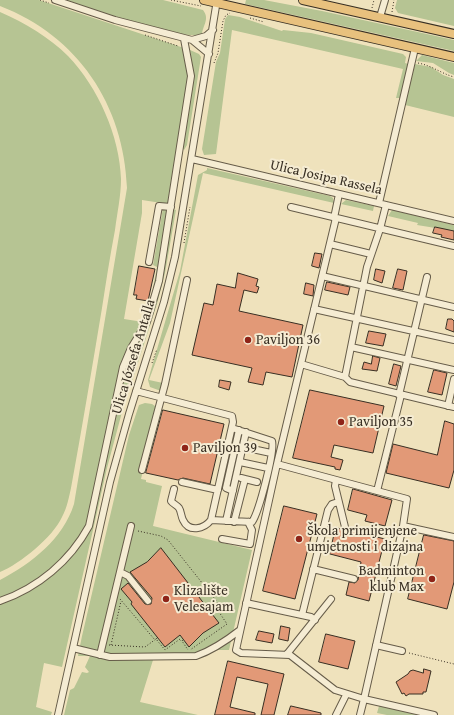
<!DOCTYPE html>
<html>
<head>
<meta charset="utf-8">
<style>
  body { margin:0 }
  canvas { display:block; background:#efe2bc }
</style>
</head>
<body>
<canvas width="454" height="715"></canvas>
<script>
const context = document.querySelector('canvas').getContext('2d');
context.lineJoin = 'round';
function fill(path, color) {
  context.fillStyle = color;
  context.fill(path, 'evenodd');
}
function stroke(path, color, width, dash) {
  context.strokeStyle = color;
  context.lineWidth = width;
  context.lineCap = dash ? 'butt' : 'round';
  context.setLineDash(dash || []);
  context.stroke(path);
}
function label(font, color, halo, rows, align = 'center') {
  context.font = font + ' "Gentium Book Plus",serif';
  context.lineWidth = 4;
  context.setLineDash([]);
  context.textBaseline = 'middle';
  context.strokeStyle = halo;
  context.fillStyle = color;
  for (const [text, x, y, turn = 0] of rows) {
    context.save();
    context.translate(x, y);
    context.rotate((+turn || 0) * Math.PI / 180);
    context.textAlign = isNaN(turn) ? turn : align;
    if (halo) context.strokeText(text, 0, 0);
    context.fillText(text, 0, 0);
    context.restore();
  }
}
const green = new Path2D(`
  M 0,0 L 39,0 L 184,48 L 188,75 L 168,204 L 142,200 L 142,213 L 124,319 L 143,322 L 147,306 L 150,307 L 147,317 L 129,351 L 87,526 L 63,559 L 44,575 L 24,588 L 0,598 L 0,580 C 32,563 63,539 74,504 L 127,188 C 124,105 78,36 0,6 Z
  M 63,0 L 163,0 L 203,10 C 210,19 203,25 202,34 C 177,41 91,9 63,0 Z
  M 246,0 L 264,0 L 322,11 L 454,40 L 454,51 L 245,4 Z
  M 397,0 L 454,0 L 454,26 L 398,13 L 395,8 Z
  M 0,12 C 25,23 49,37 68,56 C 98,87 120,137 121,179 C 121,196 117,214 115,230 C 110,256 106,282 102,308 C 92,368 82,428 71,488 C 69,497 67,508 62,517 C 53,537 20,564 0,572 Z
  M 228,15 L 240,17 L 282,31 L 283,30 L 311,33 L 403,54 L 406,57 L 405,63 L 408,64 L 400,98 L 396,98 L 403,69 L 232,30 L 216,154 L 204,155 L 202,149 L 216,62 L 220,53 L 225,19 Z
  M 190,50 L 199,54 L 201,57 L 187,145 L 184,150 L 182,147 L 193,74 Z
  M 422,55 L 454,63 L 454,75 L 449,73 L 433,63 L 416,61 Z
  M 415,64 L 431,67 L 443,75 L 454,79 L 454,117 L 405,105 Z
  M 207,168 L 330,196 L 333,198 L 334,203 L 203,173 L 170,323 L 149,380 L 163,383 L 161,391 L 150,387 L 148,380 L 180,271 L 198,175 L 207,170 Z
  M 346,200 L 374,206 L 373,211 L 341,204 Z
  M 163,208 L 168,209 L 155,289 L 153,288 L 157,267 L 153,265 Z
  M 173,209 L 176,210 L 165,273 L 157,304 L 122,412 L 107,468 L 62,667 L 44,663 L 36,707 L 52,712 L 51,715 L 0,715 L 0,602 L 46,579 L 84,538 L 124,368 L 148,323 Z
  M 392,210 L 454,225 L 454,231 L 417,225 L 418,223 L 388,216 Z
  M 145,403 L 152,404 L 158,408 L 141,479 L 146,480 L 146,482 L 162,486 L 153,526 L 252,550 L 229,650 L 217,650 L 191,658 L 153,660 L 140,702 L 198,715 L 64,715 L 70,690 L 74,688 L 82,672 L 87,673 L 89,672 L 85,667 L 90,656 L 78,656 L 82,636 L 129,435 L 139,405 Z
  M 379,706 L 418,715 L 387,715 L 377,713 Z`);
const building = new Path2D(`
  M 435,227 L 454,231 L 454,240 L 441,237 L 442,235 L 433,233 Z
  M 315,253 L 322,254 L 319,268 L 312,266 Z
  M 139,266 L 155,269 L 148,301 L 136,299 L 137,295 L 134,295 Z
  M 376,269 L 385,271 L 382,283 L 374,280 Z
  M 398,269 L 407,271 L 403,290 L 393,288 Z
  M 238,273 L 258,279 L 256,286 L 259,287 L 257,293 L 244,290 L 239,311 L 303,325 L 292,377 L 266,372 L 263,385 L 248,382 L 252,368 L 192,355 L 204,303 L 213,305 L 217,284 L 235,288 Z
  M 327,282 L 350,287 L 348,295 L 325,290 Z
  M 306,283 L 314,285 L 313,296 L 304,294 Z
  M 448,319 L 452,319 L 454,321 L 454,332 L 446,329 Z
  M 369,331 L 386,334 L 383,346 L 366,343 Z
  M 373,356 L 380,358 L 377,371 L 362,369 L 364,362 L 371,364 Z
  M 394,364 L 401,366 L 396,386 L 389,384 Z
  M 434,370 L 447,373 L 442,395 L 428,392 Z
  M 220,380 L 231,382 L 229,390 L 219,387 Z
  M 310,390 L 384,406 L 373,453 L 334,445 L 331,457 L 343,460 L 340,470 L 335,469 L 335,467 L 293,458 Z
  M 163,410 L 224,424 L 210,484 L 183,478 L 178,480 L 146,473 Z
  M 445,421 L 454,424 L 454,470 L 449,488 L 386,473 L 393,444 L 437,455 Z
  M 353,489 L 392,500 L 385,526 L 365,521 L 367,515 L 348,510 Z
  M 284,506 L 317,514 L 295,599 L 263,591 Z
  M 336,527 L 344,531 L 348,530 L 385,539 L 369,601 L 346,595 L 349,582 L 355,583 L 358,580 L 361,562 L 330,554 Z
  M 424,535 L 454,541 L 454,582 L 447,609 L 408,599 Z
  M 161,548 L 219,623 L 203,633 L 189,647 L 180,635 L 165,647 L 131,604 L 132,602 L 121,589 L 128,583 L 145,604 L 151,604 L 152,598 L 130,572 L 147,562 Z
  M 281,626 L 290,628 L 288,641 L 279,639 Z
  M 259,631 L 274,634 L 272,643 L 256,640 Z
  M 326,634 L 355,641 L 348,669 L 319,662 Z
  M 228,661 L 284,674 L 274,715 L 261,715 L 268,684 L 237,677 L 230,707 L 255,713 L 255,715 L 215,715 Z
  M 424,669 L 431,671 L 426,692 L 423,692 L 423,694 L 409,694 L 406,696 L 404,693 L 402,694 L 396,682 L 408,674 L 410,671 L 413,670 L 423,673 Z
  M 291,706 L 321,713 L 321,715 L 288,715 Z`);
const path = new Path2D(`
  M 40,0 L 49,3
  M 171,0 L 201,6
  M 372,8 L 374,0
  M 392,12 L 394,0
  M 250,18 L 264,22
  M 145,35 L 178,46
  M 214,63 L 218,53 L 223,21 L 226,15 L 230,13
  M 418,63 C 433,66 440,73 454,77
  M 184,243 L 190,207
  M 152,363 L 157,349
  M 138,531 L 161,536 L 168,540 L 222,608 L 219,612 L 227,624 L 190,650
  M 120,599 L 155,640
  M 157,638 L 156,639 L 165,650 L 180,639 L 181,641
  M 183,640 L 182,641 L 188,650
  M 109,645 L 145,647 L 156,639
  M 111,645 L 121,601
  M 409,653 L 454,664`);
const minor = new Path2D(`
  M 55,0 L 115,20 L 192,40 L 209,54
  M 380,17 L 385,0
  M 192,40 L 206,36 L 213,30
  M 192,159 L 454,221
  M 379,203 L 415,48
  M 291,207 L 454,246
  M 334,218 L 339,194
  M 330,244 L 371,254
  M 149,262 L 159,206 L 171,207
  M 322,276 L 454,307
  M 314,309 L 454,340
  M 351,347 L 454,370
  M 301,364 L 345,377 L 350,382 L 454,407
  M 345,377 L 367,267 L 380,229 L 386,205
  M 136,391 L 232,416 L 233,422 L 211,520 C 204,529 189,533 183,520 C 181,516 181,511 179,508 C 177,505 173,504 171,501 L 174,489
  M 399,395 L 427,277
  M 448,406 L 454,379
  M 243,447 L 271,453
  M 240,462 L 268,468
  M 277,464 L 407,499 L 403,526 L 364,699 L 335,690 L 290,655 L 241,653 L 236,650 Z
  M 277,464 L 336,218
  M 142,470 L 165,384 L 187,280
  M 241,478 L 257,482
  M 336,480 L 335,486 L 345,527
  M 182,482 L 218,490
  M 233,491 L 226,488 L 239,430
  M 377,491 L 401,395
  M 211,520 L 252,522 C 259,512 275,451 272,441 L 232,428
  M 226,521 L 246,432
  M 234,522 L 245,479
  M 403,526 L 454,537
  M 222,539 L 250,544 L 252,530 L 248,522
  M 313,569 L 354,579
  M 120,572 L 128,576 L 148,601
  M 0,601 C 38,588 70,561 89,526 L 123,367 L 131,348 L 147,322 L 159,281 L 191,76 L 184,39
  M 246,603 L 311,617 L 315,620
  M 302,615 L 328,510 L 332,504 L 338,502
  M 376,645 L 402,651
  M 73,648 L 110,657 L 196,656 C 213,650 226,641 240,630
  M 287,654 L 331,599
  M 100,655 L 131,526
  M 58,715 L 110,482 L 129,414 L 164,302 L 175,257 L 217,0
  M 336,715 L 346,695
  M 360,715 L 364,699 L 434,715`);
const major = new Path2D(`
  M 204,0 L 454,57
  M 303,0 L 454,34`);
const markers = [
  [248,340,4,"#8f2418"],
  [341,422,4,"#8f2418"],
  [185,448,4,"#8f2418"],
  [299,539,4,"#8f2418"],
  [432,579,4,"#8f2418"],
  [166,599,4,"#8f2418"]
];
const streetNames = [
  ["Ulica Josipa Rassela",326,178,13],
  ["Ulica Józsefa Antalla",134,357,-73]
];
const poiNames = [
  ["Paviljon 36",256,340],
  ["Paviljon 35",349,422],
  ["Paviljon 39",193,448],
  ["Škola primijenjene",307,531],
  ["umjetnosti i dizajna",307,547],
  ["Badminton",424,571,"right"],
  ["klub Max",424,587,"right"],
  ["Klizalište",174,591],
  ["Velesajam",174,607]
];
fill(green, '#b6c493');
fill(building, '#e29977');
stroke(building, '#382f23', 1);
stroke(minor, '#665c49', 8);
stroke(major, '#382f23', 10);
stroke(path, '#382f23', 1, [1, 2]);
stroke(minor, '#f5ecd3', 6);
stroke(major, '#e8c17e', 8);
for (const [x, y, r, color] of markers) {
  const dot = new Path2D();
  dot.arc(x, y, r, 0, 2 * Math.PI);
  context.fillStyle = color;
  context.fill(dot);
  stroke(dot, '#f5ecd3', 1.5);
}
label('14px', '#382f23', '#f5ecd3', streetNames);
label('14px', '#382f23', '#f5ecd3', poiNames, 'left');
</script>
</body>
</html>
